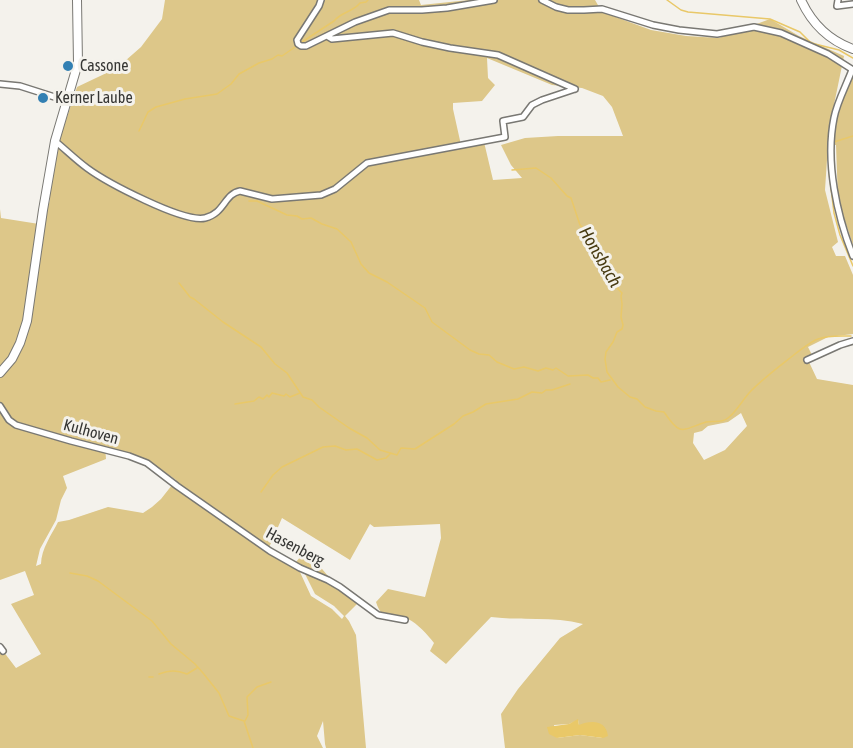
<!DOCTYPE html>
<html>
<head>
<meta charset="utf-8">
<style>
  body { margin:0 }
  canvas { display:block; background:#f4f2ec }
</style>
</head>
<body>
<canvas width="853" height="748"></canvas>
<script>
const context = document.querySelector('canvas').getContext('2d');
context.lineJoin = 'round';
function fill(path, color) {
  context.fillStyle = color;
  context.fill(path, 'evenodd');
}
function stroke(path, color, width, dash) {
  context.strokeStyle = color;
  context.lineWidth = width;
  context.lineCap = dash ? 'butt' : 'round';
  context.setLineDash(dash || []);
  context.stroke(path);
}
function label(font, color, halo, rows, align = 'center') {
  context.font = font + ' "Asap Condensed",sans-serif';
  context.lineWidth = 6;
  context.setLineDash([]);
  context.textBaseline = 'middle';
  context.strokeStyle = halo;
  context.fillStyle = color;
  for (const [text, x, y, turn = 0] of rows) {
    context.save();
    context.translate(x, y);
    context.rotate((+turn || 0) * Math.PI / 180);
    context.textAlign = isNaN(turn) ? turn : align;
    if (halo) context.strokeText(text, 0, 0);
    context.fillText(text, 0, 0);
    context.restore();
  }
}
const green = new Path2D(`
  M 165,0 L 419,0 L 421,5 L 469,0 L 595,0 L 602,12 L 651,30 L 686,36 L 719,38 L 770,19 L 799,36 L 844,56 L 829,129 L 825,190 L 838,242 L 832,247 L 836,256 L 845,256 L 853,275 L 853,334 L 828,337 L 808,347 L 812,355 L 809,362 L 817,379 L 853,385 L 853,748 L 505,748 L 501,714 L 518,689 L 560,638 L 583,624 C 553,616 521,621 491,617 L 446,664 L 430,651 L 434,643 C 427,634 418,624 408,619 C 392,612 383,624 376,602 L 388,589 L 425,597 L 441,538 L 440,524 L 374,527 L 370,524 L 350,560 L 282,518 L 267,552 L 299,570 L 311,596 L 332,609 L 342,619 L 344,616 L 334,606 L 315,594 L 300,564 L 296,562 L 306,550 L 339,589 L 358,603 L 345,616 L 349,621 L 356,635 L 366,748 L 326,748 L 325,744 L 323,721 L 317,736 L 323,748 L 0,748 L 0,647 L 16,668 L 41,654 L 11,604 L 34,595 L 25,571 L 0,580 L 0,209 L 1,218 L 39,224 L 34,298 L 46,208 L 48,207 L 50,200 L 48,198 L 60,138 L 77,87 L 117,68 L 141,47 L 162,19 ZM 487,58 L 552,85 L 582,88 L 603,96 L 612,107 L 623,136 L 558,136 L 525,138 L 501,145 L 511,165 L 522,178 L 493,180 L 484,142 L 461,145 L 453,109 L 453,103 L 482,101 L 495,85 L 488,78 ZM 741,413 L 747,426 L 725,450 L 704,460 L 693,443 L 694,433 L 702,431 L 708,426 L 728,422 ZM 105,446 L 148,460 L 176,480 L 161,499 L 152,507 L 143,513 L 108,507 L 69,520 L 58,522 C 52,534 41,549 41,564 L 36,566 L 40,549 L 56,520 L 61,500 L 67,488 L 63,476 L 106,459 ZM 578,720 L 579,725 L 603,738 L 580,735 L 557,738 L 554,725 L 569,724 Z
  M 853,73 L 853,245 L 838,200 L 836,145 L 832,145 L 836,118 Z`);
const water = new Path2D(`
  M 578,719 L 579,725 C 591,720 606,720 608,736 L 603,738 L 580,735 L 557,738 L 549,734 L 547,727 L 569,724 Z`);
const stream = new Path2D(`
  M 667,0 L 681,10 L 688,12 L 770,19 L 800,32 L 811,43 L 839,50 L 853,58
  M 302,42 L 334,21 C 341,12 353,12 360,3 L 366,2 L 368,0
  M 139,131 L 148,112 L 156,107 L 185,99 L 217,94 L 231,84 L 239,74 L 259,63 L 272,59 L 278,55 L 282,56 L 295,47
  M 834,142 L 853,136
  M 512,170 L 536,168 L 551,178 L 567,196 L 571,198 L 580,225 L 593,238 L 597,244 L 604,266 L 617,282 L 618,289 L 622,293 L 621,296 L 622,304 L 621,317 L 623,325 L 622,329 L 617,332 L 613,342 L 606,352 L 605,359 L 607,372 L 618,387 L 630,397 L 637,399 L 645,407 L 656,411 L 664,412 C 681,437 681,430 706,422 C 713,420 721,424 728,418 C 736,412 742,401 749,393 C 762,379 780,366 795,354 C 802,349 810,342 818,339 C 828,335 840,336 851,336
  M 829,172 L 834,213 L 840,235 L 853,266
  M 249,201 L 257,201 L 287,215 L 297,216 L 302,219 L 311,218 L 322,224 L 337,229 L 351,242 L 361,264 L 369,273 L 387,282 L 425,308 L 432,322 L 470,350 L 479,354 L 489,355 L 497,362 L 514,369 L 524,367 L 538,371 L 546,368 L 553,370 L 556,368 L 568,376 L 588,375 L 593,378 L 598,378 L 601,382 L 610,380
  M 179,283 L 190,297 L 194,299 L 223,322 L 261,347 L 275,364 L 287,373 L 303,397 L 312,400 L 319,407 L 349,428 L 367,438 L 380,450 L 397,455 L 401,448 L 415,449 L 454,424 L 463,416 L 473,412 L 486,404 L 518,399 L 532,392 L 542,393 L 546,390 L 552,390 L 570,384
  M 235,404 L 254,401 L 259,397 L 263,399 L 267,395 L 269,397 L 272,393 L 284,396 L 286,394 L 290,397 L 300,393
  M 261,492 L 273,475 L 282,467 L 323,447 L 335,446 L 346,450 L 357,449 L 377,460 L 386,458 L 391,453
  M 70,573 L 87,576 L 98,581 L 152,621 L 171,644 L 195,664 L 203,673 L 219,693 L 229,716 L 244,721 L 253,748
  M 159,674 C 170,670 176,670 187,674 L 197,668
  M 149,677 L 153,677
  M 245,721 L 248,715 L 247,697 L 257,687 L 271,682`);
const street = new Path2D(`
  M 321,0 L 319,6 L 297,40 L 298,44 L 301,46 L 306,46 L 355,22 L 389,10 L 422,10 L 447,8 L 494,0
  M 542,0 L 556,7 L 568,10 L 584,10 L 602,9 L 653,25 L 679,30 L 717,34 L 754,27 L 781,33 L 828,54 L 853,70
  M 838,0 L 837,6 L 853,4
  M 327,36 L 332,39 L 393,33 L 422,42 L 450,48 L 498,55 L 575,89
  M 852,70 C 846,86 837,102 834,118 C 825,162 837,216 853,256
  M 0,84 L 20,86 L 67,101
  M 55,141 C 66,150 76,160 87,168 C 106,182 183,223 205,218 C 225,213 224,194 240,191 L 272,199 L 321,195 L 335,189 L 367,163 L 505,137 L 503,121 L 523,117 L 532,105 L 542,100 L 575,89
  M 807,360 L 840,345 L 853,341
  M 0,406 L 9,420 L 16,425 L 71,441 L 129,456 L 147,463 L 177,486 L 270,551 L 300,568 L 328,580 L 340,587 L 378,615 L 405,620
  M 0,647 L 3,651`);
const secondary = new Path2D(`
  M 801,0 C 812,24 828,40 853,49
  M 0,373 L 12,359 L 20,343 L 27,321 L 43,210 L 55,141 L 78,63 L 77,0`);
const markers = [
  [68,66,6,"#3380b3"],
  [43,98,6,"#3380b3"]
];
const poiNames = [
  ["Cassone",80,66],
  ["Kerner Laube",55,98]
];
const streetNames = [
  ["Kulhoven",91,432,15],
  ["Hasenberg",295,547,28]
];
const waterNames = [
  ["Honsbach",600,257,60]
];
fill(green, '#ddc789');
fill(water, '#e9c868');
stroke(stream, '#e9c868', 1.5);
stroke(street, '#797873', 8);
stroke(secondary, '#797873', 10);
stroke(street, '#fff', 5);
stroke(secondary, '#fff', 8);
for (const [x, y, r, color] of markers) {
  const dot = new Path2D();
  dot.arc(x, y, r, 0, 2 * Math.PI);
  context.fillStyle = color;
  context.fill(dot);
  stroke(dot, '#f4f2ec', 2);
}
label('16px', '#363634', '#f4f2ec', poiNames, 'left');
label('16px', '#363634', '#f4f2ec', streetNames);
label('italic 18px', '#483b12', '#f4f2ec', waterNames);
</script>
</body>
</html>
